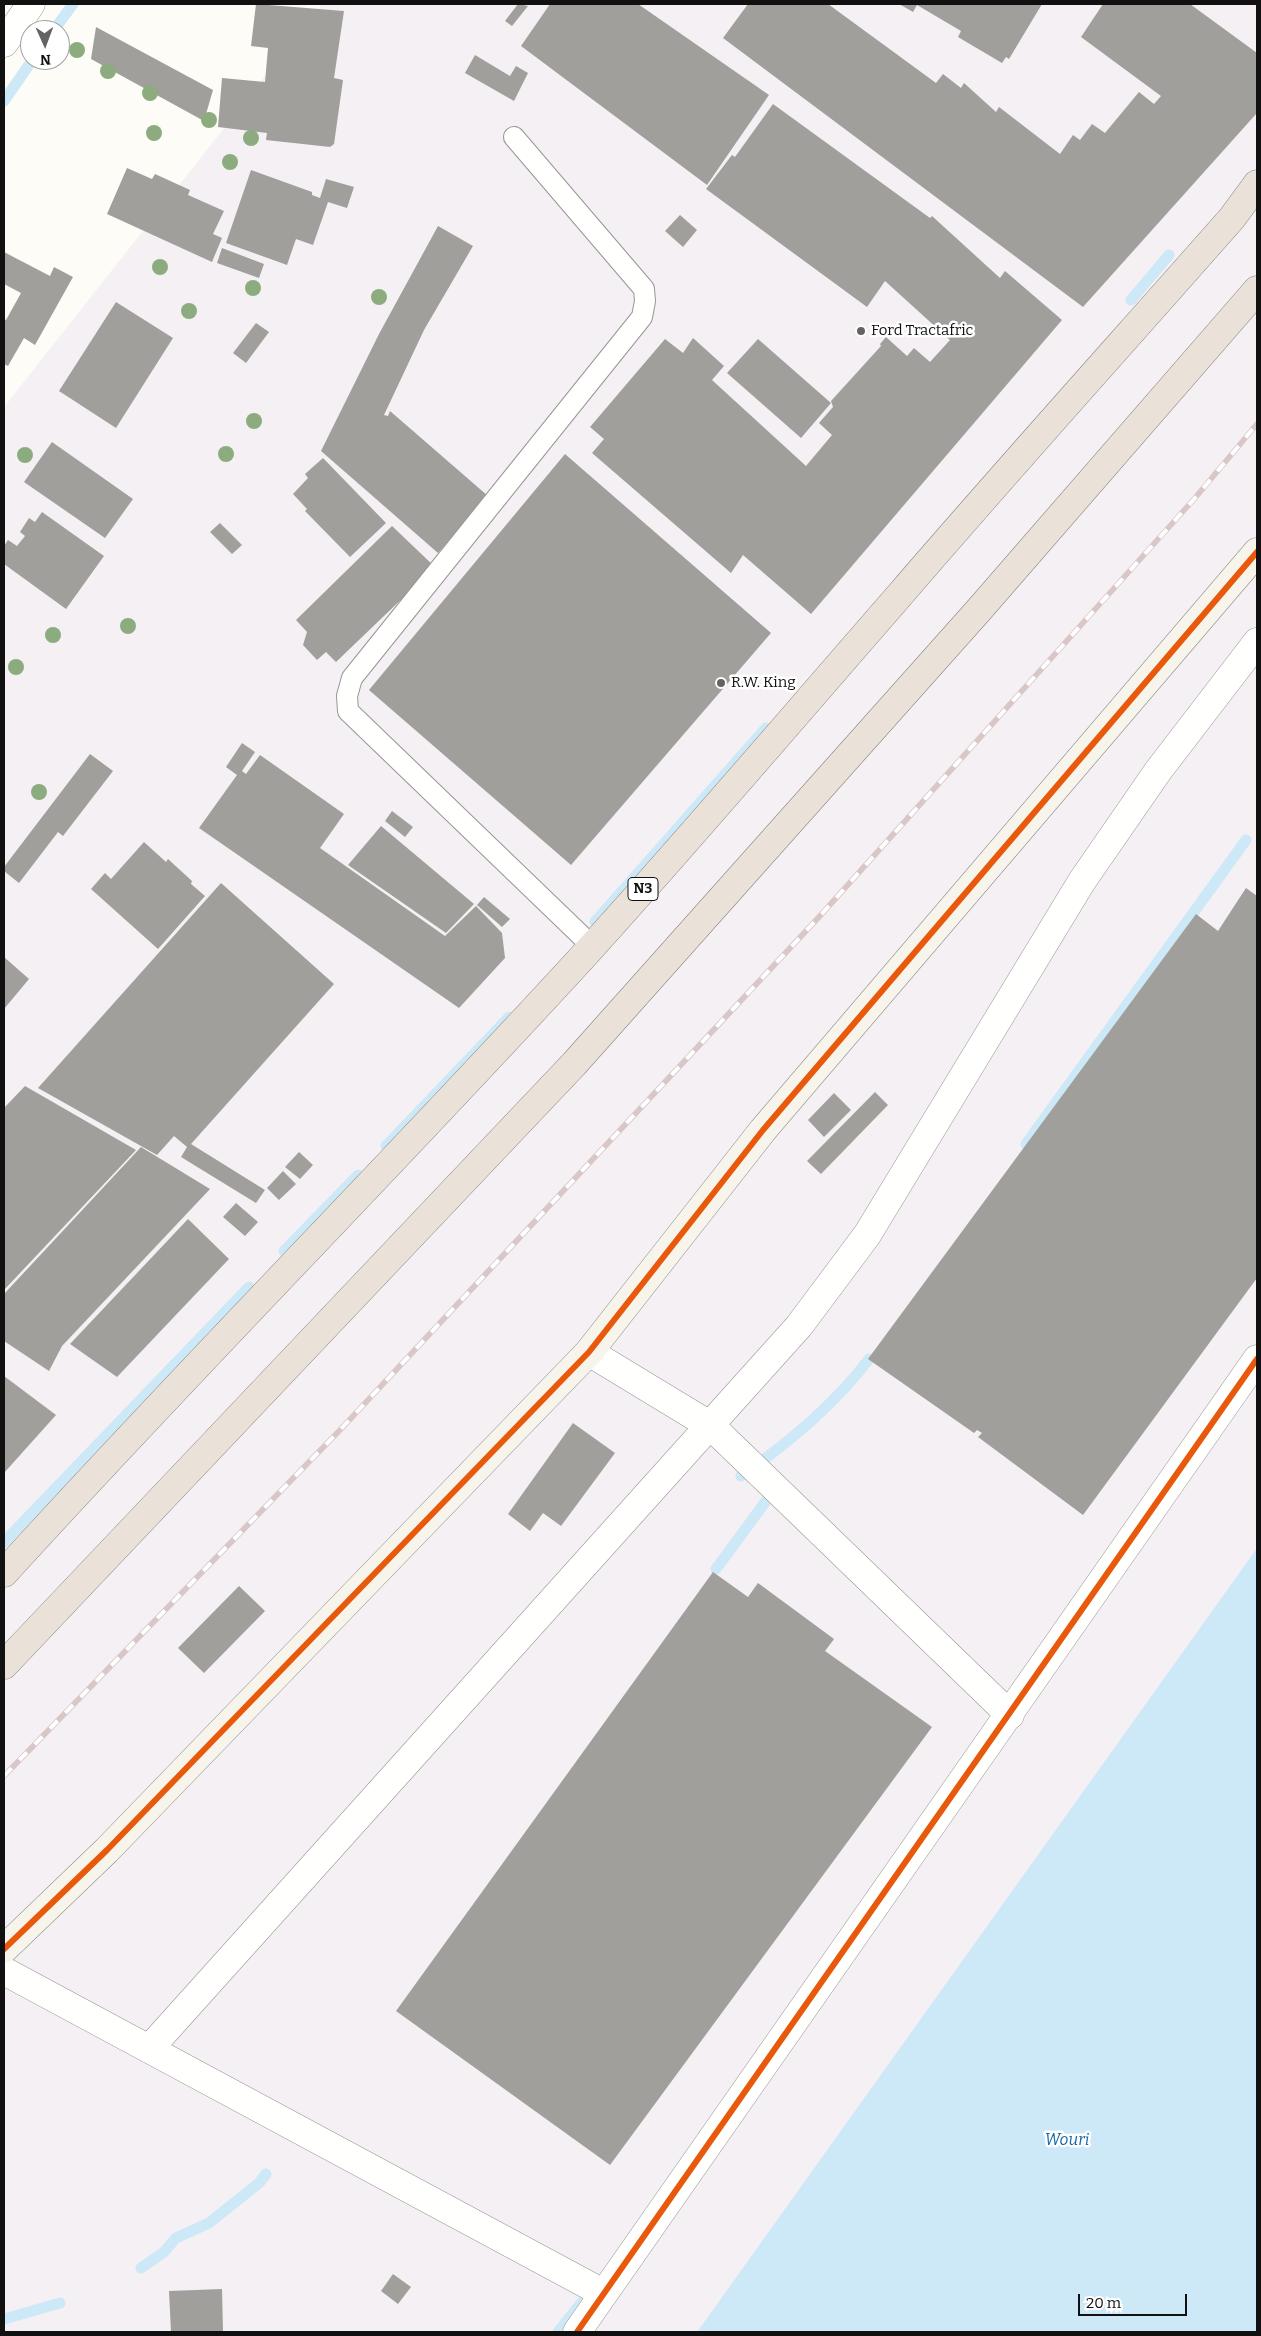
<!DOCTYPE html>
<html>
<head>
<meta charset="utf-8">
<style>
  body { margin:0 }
  #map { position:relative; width:1261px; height:2336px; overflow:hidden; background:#fdfcf7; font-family:Bitter,serif }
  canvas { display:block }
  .frame { position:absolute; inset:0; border:5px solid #111; pointer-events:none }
  .north { position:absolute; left:20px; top:20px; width:50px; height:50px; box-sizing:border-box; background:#fff; border:1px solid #a0a0a0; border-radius:50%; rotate:178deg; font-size:14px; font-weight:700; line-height:20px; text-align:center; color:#111 }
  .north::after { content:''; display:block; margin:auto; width:18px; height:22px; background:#646362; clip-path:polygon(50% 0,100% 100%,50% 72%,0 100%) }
  .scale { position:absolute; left:1078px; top:2294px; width:109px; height:22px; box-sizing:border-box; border:2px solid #111; border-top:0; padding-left:6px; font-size:15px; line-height:18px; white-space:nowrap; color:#111; -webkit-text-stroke:4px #fff; paint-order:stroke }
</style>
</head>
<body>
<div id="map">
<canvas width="1261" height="2336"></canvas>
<div class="frame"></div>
<div class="north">N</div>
<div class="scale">20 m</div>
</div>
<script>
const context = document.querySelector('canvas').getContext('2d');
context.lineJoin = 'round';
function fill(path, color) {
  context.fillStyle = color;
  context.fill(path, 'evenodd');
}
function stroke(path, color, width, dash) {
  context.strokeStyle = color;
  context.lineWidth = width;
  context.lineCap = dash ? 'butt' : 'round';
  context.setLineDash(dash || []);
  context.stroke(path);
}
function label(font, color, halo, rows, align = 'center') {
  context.font = font + ' Bitter,serif';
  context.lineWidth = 5;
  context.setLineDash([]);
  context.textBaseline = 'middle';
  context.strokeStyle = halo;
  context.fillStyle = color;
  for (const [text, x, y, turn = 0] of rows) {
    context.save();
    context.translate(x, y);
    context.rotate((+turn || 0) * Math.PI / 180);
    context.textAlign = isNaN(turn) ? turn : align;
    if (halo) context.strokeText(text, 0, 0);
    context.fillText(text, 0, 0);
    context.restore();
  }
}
const industrial = new Path2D(`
  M 322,4 L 1257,4 L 1257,1548 L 697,2332 L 4,2332 L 4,407 Z`);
const water = new Path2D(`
  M 1257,1548 L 1257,2332 L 697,2332 Z`);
const stream = new Path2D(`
  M 54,30 L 73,4
  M 4,101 L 31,62
  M 1131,300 L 1169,255
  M 595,922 L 766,728
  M 1026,1144 L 1246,840
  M 386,1146 L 509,1017
  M 284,1251 L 358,1175
  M 741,1476 C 787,1444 835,1404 869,1359
  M 4,1542 L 249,1287
  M 716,1569 L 766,1501
  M 141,2268 L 164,2252 L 176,2238 L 209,2223 L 259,2183 L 266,2174
  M 4,2319 L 60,2303
  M 558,2332 L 582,2302`);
const building = new Path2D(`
  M 256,4 L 344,11 L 334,78 L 343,80 L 334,144 L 330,147 L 266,140 L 267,133 L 218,127 L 222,78 L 265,82 L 268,48 L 251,46 Z
  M 518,4 L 528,6 L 512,26 L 505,21 Z
  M 550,4 L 638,4 L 769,95 L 707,185 L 521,46 Z
  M 748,4 L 828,4 L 936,83 L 943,74 L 961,88 L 964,83 L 996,112 L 999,107 L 1060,154 L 1073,135 L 1080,140 L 1092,124 L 1105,133 L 1139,92 L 1154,104 L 1161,96 L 1081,37 L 1103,4 L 1190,4 L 1257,53 L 1257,113 L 1083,307 L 723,38 Z
  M 899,4 L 1042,4 L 1009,59 L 1006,57 L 1002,63 L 958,37 L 961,31 L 917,5 L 913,12 Z
  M 96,27 L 213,90 L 204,121 L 91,59 Z
  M 475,55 L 510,76 L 516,66 L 528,73 L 514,101 L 465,73 Z
  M 773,104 L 930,218 L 932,216 L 1000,278 L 1005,271 L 1062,320 L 811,614 L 743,555 L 731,573 L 592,453 L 604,439 L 590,427 L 665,339 L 683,353 L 693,338 L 724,366 L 712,380 L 806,466 L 832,435 L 819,423 L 833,407 L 831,401 L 881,346 L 880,344 L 886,337 L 907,356 L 914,348 L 930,362 L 950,340 L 885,281 L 867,307 L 706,189 L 732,155 L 735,157 Z
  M 127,168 L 152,179 L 155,174 L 190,190 L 188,195 L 224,211 L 213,234 L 222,238 L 212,262 L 107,214 Z
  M 251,170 L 312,192 L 312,195 L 320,198 L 326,179 L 354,187 L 347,208 L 328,202 L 313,245 L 296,239 L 287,265 L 226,243 Z
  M 680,215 L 697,230 L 683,247 L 665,231 Z
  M 438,226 L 473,246 L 424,330 L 384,415 L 388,416 L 390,411 L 488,496 L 438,553 L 321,451 L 379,334 Z
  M 222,248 L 264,264 L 259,278 L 217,263 Z
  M 4,252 L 50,276 L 54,267 L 73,277 L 35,345 L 24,338 L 8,366 L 4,364 L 4,319 L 6,320 L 21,293 L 4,284 Z
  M 116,302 L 173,338 L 116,428 L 59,391 Z
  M 256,323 L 269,332 L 246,363 L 233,353 Z
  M 758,339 L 831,403 L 801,438 L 727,373 Z
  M 52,442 L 133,499 L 105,538 L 24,482 Z
  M 565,454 L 771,633 L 571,865 L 369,690 Z
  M 323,458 L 386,523 L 350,557 L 305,511 L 307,509 L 293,494 L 308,478 L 305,474 Z
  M 42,512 L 104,556 L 66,609 L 4,564 L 4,546 L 8,540 L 17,546 L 25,536 L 20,532 L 29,518 L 35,522 Z
  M 220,523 L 242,545 L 232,554 L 210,532 Z
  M 392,526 L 435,567 L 336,662 L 326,652 L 317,660 L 303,645 L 307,632 L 296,620 Z
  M 242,743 L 255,752 L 242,771 L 246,774 L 260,755 L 344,814 L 320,848 L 445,936 L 476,906 L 502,933 L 505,958 L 459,1008 L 199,828 L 237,775 L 226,767 Z
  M 90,754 L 113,771 L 63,836 L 58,832 L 19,883 L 4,871 L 4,867 Z
  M 392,811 L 413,827 L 405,837 L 385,821 Z
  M 381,826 L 474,904 L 446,933 L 348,865 Z
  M 144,842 L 166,862 L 168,859 L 192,881 L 191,884 L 205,896 L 158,949 L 91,889 L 105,873 L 111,879 Z
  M 221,883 L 334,984 L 191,1144 L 265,1190 L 256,1203 L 181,1157 L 187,1147 L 174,1136 L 157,1155 L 38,1088 Z
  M 1246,888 L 1257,896 L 1257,1278 L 1083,1515 L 978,1437 L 982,1433 L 977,1430 L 974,1433 L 868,1359 L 1196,914 L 1218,931 Z
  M 484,897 L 510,919 L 502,927 L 477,905 Z
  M 4,957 L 29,979 L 4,1009 Z
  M 25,1086 L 136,1150 L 4,1290 L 4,1108 Z
  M 875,1092 L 888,1105 L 821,1174 L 807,1161 Z
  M 834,1093 L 851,1110 L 824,1137 L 808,1120 Z
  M 141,1147 L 210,1189 L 62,1346 L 49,1371 L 4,1341 L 4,1294 Z
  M 299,1152 L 313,1165 L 300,1179 L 285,1167 Z
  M 283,1171 L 296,1184 L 279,1200 L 267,1188 Z
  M 236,1203 L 258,1222 L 245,1236 L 223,1217 Z
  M 188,1219 L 229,1259 L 117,1377 L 70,1344 Z
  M 4,1376 L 56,1415 L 4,1473 Z
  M 573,1423 L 615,1453 L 561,1526 L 543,1513 L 530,1531 L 508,1514 Z
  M 713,1572 L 748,1597 L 758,1583 L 834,1639 L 825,1651 L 932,1727 L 610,2165 L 396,2011 Z
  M 239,1586 L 265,1611 L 204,1673 L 178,1648 Z
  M 393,2274 L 411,2287 L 398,2304 L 381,2291 Z
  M 222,2289 L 223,2332 L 171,2332 L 169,2291 Z`);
const lane = new Path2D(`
  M 514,137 L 644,289 L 645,301 L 642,317 L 352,678 L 347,696 L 348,711 L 592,946`);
const street = new Path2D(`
  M 4,43 L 31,4
  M 589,1352 L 711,1426 L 1010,1715
  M 4,1971 L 603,2293
  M 149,2049 L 799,1326 L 867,1235 L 1082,881 L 1158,771 L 1257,642
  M 577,2332 L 1257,1359`);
const secondary = new Path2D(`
  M 4,1949 L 107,1850 L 589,1352 L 763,1130 L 1257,552`);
const highway = new Path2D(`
  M 4,1573 C 196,1362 397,1160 589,950 C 694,834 795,715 898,597 C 1008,469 1121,344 1232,218 L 1257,184
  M 4,1665 L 574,1064 L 978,611 L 1257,290`);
const rail = new Path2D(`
  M 4,1776 L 340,1430 L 819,917 L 1195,498 L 1257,424`);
const cycleway = new Path2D(`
  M 4,1949 L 107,1850 L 589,1352 L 763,1130 L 1257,552
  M 577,2332 L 1257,1359`);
const trees = [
  [77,50],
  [108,71],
  [150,93],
  [209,120],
  [154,133],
  [251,138],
  [230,162],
  [160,267],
  [253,288],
  [379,297],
  [189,311],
  [254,421],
  [226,454],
  [25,455],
  [128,626],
  [53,635],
  [16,667],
  [39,792]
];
const markers = [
  [861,331,5,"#646362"],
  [721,683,5,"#646362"]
];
const shields = [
  [643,889,30]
];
const shieldNames = [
  ["N3",643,889]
];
const poiNames = [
  ["Ford Tractafric",871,331],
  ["R.W. King",731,683]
];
const waterNames = [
  ["Wouri",1067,2141]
];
fill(industrial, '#f5f0f3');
fill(water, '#cde8f7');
stroke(stream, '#cde8f7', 11);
fill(building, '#a19f9c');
stroke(lane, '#979795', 22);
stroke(street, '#979795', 29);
stroke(secondary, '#8e8d8b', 29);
stroke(highway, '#858482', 29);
stroke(lane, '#fffffe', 20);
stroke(street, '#fffffe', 28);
stroke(secondary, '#f6f4eb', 28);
stroke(highway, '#eae1d8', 28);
stroke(rail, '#d9c6c7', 5.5);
stroke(rail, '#fff', 4, [11]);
stroke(cycleway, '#e8590c', 6);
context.fillStyle = '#8cac80';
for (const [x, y] of trees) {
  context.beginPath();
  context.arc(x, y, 8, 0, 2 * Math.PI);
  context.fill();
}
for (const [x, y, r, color] of markers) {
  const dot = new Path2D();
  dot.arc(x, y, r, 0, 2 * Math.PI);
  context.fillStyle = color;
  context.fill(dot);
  stroke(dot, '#fff', 2);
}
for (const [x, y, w] of shields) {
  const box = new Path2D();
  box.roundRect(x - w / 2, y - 11.5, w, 23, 4);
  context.fillStyle = '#fff';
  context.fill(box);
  stroke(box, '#111', 1);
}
label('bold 14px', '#111', null, shieldNames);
label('15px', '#111', '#fff', poiNames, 'left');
label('italic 16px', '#1768a6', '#fff', waterNames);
</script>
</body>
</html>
